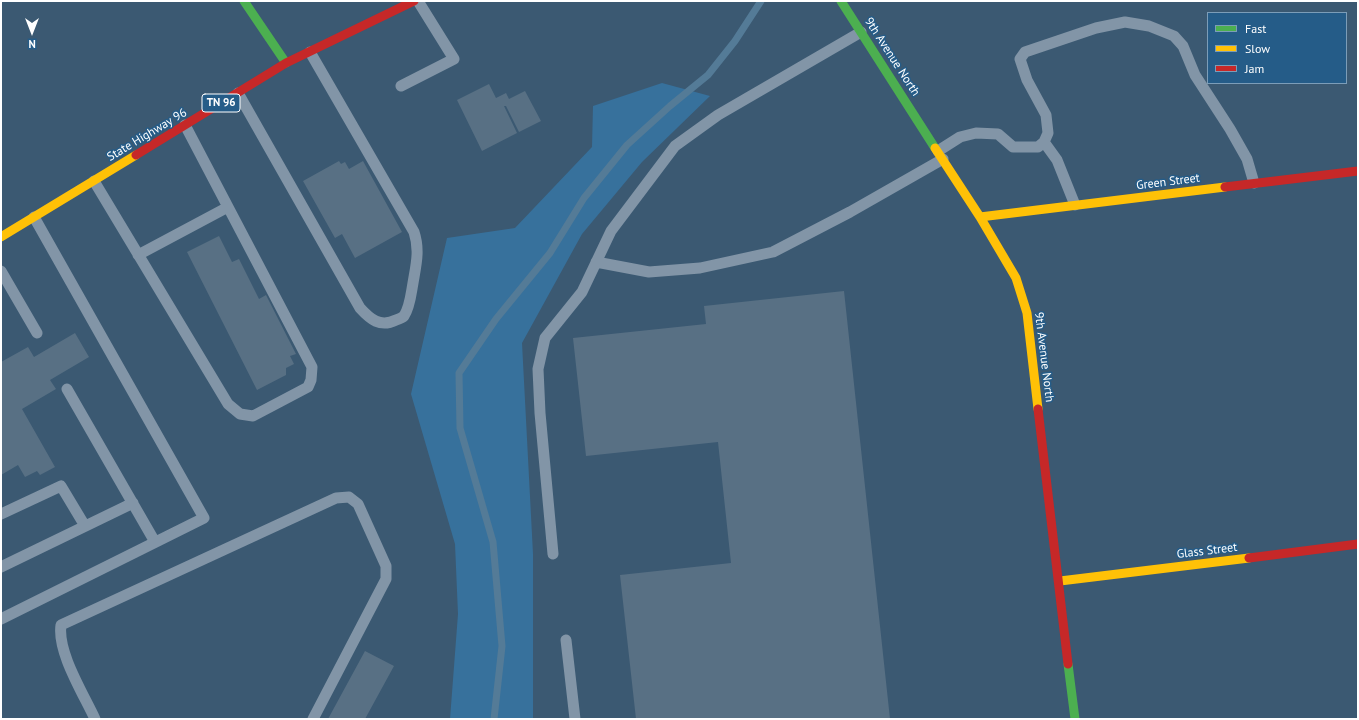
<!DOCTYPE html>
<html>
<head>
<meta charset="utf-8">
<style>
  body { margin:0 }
  #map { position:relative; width:1359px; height:720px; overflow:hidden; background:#3b5972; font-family:"PT Sans",sans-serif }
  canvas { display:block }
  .frame { position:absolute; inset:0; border:2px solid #fff; pointer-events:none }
  .legend { position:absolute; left:1207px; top:12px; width:140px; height:72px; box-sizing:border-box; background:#255c88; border:1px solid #7c9db8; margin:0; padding:5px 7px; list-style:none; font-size:12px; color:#fff }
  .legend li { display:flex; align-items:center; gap:8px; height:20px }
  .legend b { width:20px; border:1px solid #7c9db8 }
  .north { position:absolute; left:12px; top:12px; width:40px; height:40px; -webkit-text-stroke:3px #255c88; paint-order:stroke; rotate:180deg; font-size:11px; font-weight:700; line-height:16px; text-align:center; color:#fff }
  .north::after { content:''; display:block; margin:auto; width:14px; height:18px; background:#fff; clip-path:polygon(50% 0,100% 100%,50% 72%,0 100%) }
</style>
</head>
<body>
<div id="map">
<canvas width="1359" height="720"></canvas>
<div class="frame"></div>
<ul class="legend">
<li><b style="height:5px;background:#4caf50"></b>Fast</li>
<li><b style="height:5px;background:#ffc107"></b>Slow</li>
<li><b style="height:5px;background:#c62828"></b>Jam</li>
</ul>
<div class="north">N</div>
</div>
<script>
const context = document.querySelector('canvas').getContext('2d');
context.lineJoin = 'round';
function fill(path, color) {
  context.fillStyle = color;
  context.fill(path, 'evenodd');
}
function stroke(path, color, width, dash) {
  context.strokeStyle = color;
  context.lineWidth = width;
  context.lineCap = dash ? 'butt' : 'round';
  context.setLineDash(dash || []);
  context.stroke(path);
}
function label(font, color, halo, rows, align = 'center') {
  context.font = font + ' "PT Sans",sans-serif';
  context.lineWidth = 3;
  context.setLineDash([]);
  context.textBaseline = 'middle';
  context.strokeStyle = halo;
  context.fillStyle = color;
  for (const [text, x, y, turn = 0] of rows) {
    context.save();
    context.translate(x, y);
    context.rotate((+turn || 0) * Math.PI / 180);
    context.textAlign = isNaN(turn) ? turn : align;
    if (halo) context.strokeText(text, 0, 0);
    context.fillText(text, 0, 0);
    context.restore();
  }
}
const green = new Path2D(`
  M 662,83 L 710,96 L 642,162 L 582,234 L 522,343 L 533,554 L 533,719 L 450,719 L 458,614 L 455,544 L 411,394 L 447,238 L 515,228 L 592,147 L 593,106 Z`);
const stream = new Path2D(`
  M 494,719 L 502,646 L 493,542 L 460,428 L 459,373 L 496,319 L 550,253 L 584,198 L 627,145 L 670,106 L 708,75 L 735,41 L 761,1`);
const building = new Path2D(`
  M 489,84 L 496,98 L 506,93 L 509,99 L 525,91 L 541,121 L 519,132 L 506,106 L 504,106 L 517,133 L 482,151 L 457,100 Z
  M 339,161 L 341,164 L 345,162 L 349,169 L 363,161 L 402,232 L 355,258 L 342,234 L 335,238 L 303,181 Z
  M 219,236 L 232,262 L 239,259 L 259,299 L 266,295 L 296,354 L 290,356 L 294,364 L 286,368 L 286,375 L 257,390 L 187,252 Z
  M 844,291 L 890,719 L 636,719 L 620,575 L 731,563 L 718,442 L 586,456 L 573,338 L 706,324 L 704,306 Z
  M 75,333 L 89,357 L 50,380 L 56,389 L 22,409 L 55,467 L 40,475 L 37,471 L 25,477 L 18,465 L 1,475 L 1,362 L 28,347 L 34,357 Z
  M 365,651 L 394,666 L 365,719 L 328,719 Z`);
const lane = new Path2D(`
  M 401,86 L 454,59 L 418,1
  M 238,93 L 360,308 C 370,319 380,328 396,320 C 399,319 402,318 404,316 C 410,307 411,294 413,283 C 416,265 420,250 414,232 L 310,52
  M 1044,142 L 1057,160 L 1075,205
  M 938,151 L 960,137 L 976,133 L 998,134 L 1013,147 L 1038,147 L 1044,142 L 1048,133 L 1046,115 L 1027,80 L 1020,59 L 1025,52 L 1096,28 L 1125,22 L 1149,26 L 1174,36 L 1183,46 L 1195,75 L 1230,129 L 1247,159 L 1254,183
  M 94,181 L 228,404 L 240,414 L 253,416 L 308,387 L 311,380 L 312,367 L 185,125
  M 138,255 L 228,207
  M 596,262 L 649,272 L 700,268 L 773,252 L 850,212 L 943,159
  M 1,271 L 37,333
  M 67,389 L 155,542
  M 1,514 L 61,486 L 85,526
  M 553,554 L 540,413 L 538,369 L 545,338 L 582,292 L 611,231 L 675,146 L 718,115 L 861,32
  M 1,567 L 133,503
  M 1,619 L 204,518 L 34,217
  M 566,640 L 575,719
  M 95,719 C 83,693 57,652 61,625 L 336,498 L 349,497 L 358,504 L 386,566 L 386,579 L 313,719`);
const fast = new Path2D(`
  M 244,1 L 286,63
  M 841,1 L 935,148
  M 1068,664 L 1075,719`);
const slow = new Path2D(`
  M 935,148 L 980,217 L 1016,278 L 1027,313 L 1038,409
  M 980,217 L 1225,187
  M 1,237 L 136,155
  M 1060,581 L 1249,558`);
const jam = new Path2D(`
  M 136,155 L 286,63 L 414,1
  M 1225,187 L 1358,171
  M 1038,409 L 1068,664
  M 1249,558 L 1358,544`);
const shields = [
  [221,103,38]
];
const shieldNames = [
  ["TN 96",221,103]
];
const streetNames = [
  ["9th Avenue North",892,57,57],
  ["State Highway 96",147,135,-31],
  ["Green Street",1168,182,-7],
  ["9th Avenue North",1044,357,83],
  ["Glass Street",1207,551,-7]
];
fill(green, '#37719c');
stroke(stream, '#547b97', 7);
fill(building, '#587084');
stroke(lane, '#8295a7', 11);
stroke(fast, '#4caf50', 9);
stroke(slow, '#ffc107', 9);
stroke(jam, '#c62828', 9);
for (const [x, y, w] of shields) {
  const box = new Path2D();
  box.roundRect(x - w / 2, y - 9, w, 18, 3);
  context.fillStyle = '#255c88';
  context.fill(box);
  stroke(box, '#fff', 1);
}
label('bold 11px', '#fff', null, shieldNames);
label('12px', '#fff', '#255c88', streetNames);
</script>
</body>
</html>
